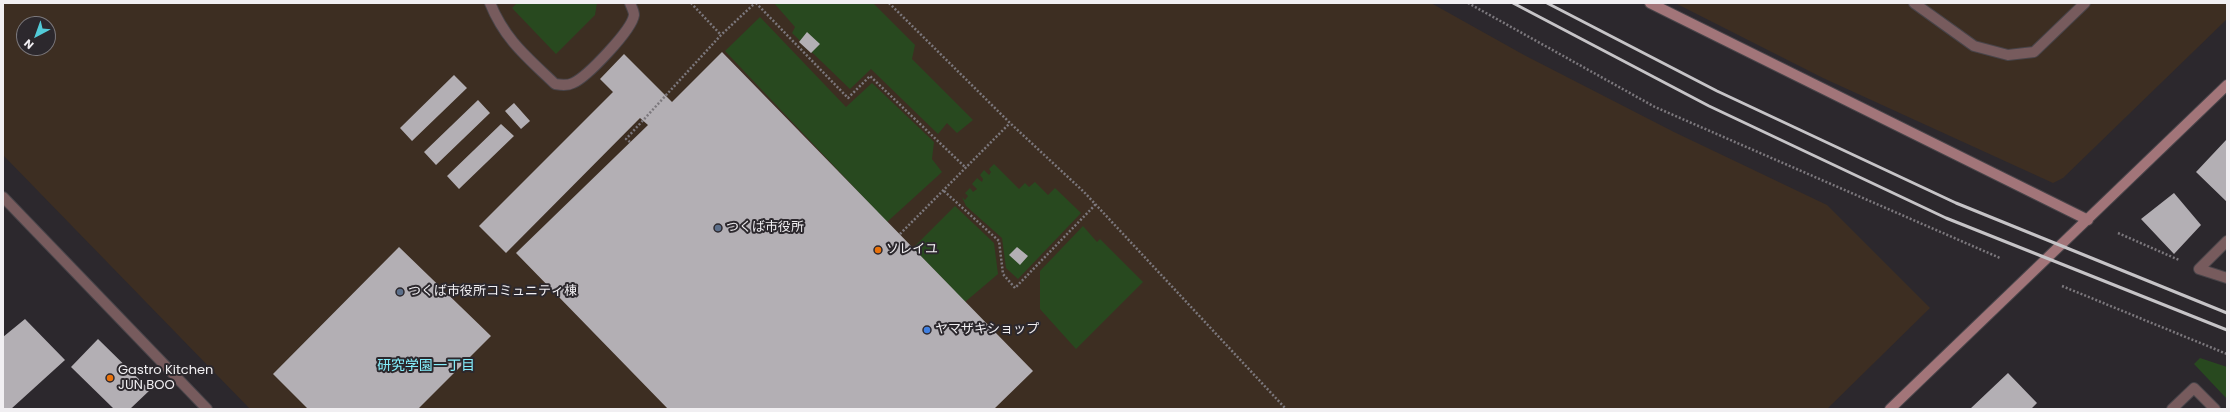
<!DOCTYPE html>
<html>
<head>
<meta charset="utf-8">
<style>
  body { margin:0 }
  #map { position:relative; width:2230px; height:412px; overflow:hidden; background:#2c282d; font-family:Poppins,sans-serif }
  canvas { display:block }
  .frame { position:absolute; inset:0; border:4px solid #f1eff2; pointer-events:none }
  .north { position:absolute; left:16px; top:16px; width:40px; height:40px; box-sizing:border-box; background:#2c282d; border:1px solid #7b787c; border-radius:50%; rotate:221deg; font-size:11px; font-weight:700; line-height:16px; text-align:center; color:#f1eff2 }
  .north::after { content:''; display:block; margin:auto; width:14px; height:18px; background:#52cbd9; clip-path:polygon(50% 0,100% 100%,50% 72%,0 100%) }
</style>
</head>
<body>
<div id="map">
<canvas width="2230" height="412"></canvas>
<div class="frame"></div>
<div class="north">N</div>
</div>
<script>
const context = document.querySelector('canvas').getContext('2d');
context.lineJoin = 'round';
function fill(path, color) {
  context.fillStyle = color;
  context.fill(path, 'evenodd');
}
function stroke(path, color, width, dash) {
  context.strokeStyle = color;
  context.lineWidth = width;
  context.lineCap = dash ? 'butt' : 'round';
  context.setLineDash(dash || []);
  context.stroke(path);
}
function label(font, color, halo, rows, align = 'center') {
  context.font = font + ' Poppins,"Noto Sans JP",sans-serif';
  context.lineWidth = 4;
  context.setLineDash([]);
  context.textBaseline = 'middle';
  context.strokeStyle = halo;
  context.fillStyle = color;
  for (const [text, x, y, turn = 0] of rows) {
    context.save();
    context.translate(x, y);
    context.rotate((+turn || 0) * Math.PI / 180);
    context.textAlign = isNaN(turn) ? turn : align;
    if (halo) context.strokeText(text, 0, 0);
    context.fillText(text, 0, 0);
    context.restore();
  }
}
const commercial = new Path2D(`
  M 3,3 L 1431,3 L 1524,55 L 1674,132 L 1827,205 L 1930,308 L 1827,409 L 250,409 L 3,155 ZM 24,24 L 48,24 L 48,48 L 24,48 Z
  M 1675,3 L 2227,3 L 2227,19 L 2063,178 L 2053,183 L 1823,78 Z`);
const green = new Path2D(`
  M 517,3 L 597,3 L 595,15 L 556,54 L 512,8 Z
  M 774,3 L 873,3 L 915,45 L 912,59 L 973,120 L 957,133 L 947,123 L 938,134 L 871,69 L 850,89 L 792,33 L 795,27 Z
  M 760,17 L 846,107 L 872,83 L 934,142 L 932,159 L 942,172 L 887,222 L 725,51 Z
  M 994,164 L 1019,189 L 1025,183 L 1029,187 L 1035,182 L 1048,195 L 1055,188 L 1081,213 L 1018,279 L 1006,268 L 1002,238 L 966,206 L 962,197 L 965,200 L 968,196 L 965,193 L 970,188 L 973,192 L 977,189 L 972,184 L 977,178 L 982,182 L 983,179 L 980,175 L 984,170 L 989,175 L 991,172 L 989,169 Z
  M 955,206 L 994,243 L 998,274 L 965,302 L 913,248 Z
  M 1083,226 L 1097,242 L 1100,239 L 1143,282 L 1076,349 L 1040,309 L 1040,271 Z
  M 2200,358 L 2227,367 L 2227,399 L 2194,364 Z`);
const building = new Path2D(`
  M 807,32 L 820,44 L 811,53 L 799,42 Z
  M 722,52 L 1033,371 L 994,409 L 668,409 L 516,253 L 648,125 L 640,118 L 506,253 L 479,226 L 613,92 L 600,79 L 624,54 L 672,102 Z
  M 454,75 L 467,88 L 412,141 L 400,128 Z
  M 478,100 L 490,113 L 436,165 L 424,152 Z
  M 514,103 L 530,121 L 521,129 L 505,111 Z
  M 501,124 L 514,136 L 459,189 L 447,176 Z
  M 2227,139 L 2227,202 L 2196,172 Z
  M 2174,193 L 2201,225 L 2174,254 L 2141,219 Z
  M 399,247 L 491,336 L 418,409 L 308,409 L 273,374 Z
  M 1017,247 L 1028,256 L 1020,265 L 1009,255 Z
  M 25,319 L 65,360 L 11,409 L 3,409 L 3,337 Z
  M 98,339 L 150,390 L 130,409 L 114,409 L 71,367 Z
  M 2008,373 L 2037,403 L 2031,409 L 1970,409 Z`);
const path = new Path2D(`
  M 691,3 L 721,35
  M 756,3 L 848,98 L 870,76 L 966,168
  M 889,3 L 1010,123 L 1084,192 L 1286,409
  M 1468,3 L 1655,107 L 2000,258
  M 630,142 L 626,139 L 721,35 L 755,3
  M 944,191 L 999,241 L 1003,274 L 1015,288 L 1096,204
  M 2118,233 L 2179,260
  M 900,234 L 1010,123
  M 2062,286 L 2227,354`);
const lane = new Path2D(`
  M 490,3 C 505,40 527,57 555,84 C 561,85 567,86 573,83 C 587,77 632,30 634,15 C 634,11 631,6 630,3
  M 1914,3 L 1974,46 L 2008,55 L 2034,52 L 2085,3`);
const street = new Path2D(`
  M 3,197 L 207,409
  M 2227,241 L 2199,269 L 2227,278
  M 2172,409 L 2194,388 L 2215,409`);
const secondary = new Path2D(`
  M 1650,3 L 2088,220
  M 1890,409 L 2227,85`);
const rail = new Path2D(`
  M 1513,3 L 1709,106 L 1946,218 L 2227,330
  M 1547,3 L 1717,91 L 1956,203 L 2227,313`);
const markers = [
  [718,228,4,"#5c6f8a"],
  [878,250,4,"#e8710a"],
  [400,292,4,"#5c6f8a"],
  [927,330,4,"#3f7fe0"],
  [110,378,4,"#e8710a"]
];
const poiNames = [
  ["つくば市役所",726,228],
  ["ソレイユ",886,250],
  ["つくば市役所コミュニティ棟",408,292],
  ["ヤマザキショップ",935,330],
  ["Gastro Kitchen",118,371],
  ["JUN BOO",118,386]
];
const neighbourhoodNames = [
  ["研究学園一丁目",426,366]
];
fill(commercial, '#3d2e22');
fill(green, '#28491f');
fill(building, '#b3afb4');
stroke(lane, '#484449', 12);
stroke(street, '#484449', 12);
stroke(secondary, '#484449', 12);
stroke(path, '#7c787d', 2.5, [2, 2]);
stroke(lane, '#775b5d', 10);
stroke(street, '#775b5d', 10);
stroke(secondary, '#a27579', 10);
stroke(rail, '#c6c4c7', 3);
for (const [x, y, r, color] of markers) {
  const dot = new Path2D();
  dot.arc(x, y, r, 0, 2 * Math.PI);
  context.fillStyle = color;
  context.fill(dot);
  stroke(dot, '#2c282d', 1.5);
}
label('13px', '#f1eff2', '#2c282d', poiNames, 'left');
label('14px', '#84eefb', '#2c282d', neighbourhoodNames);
</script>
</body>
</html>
